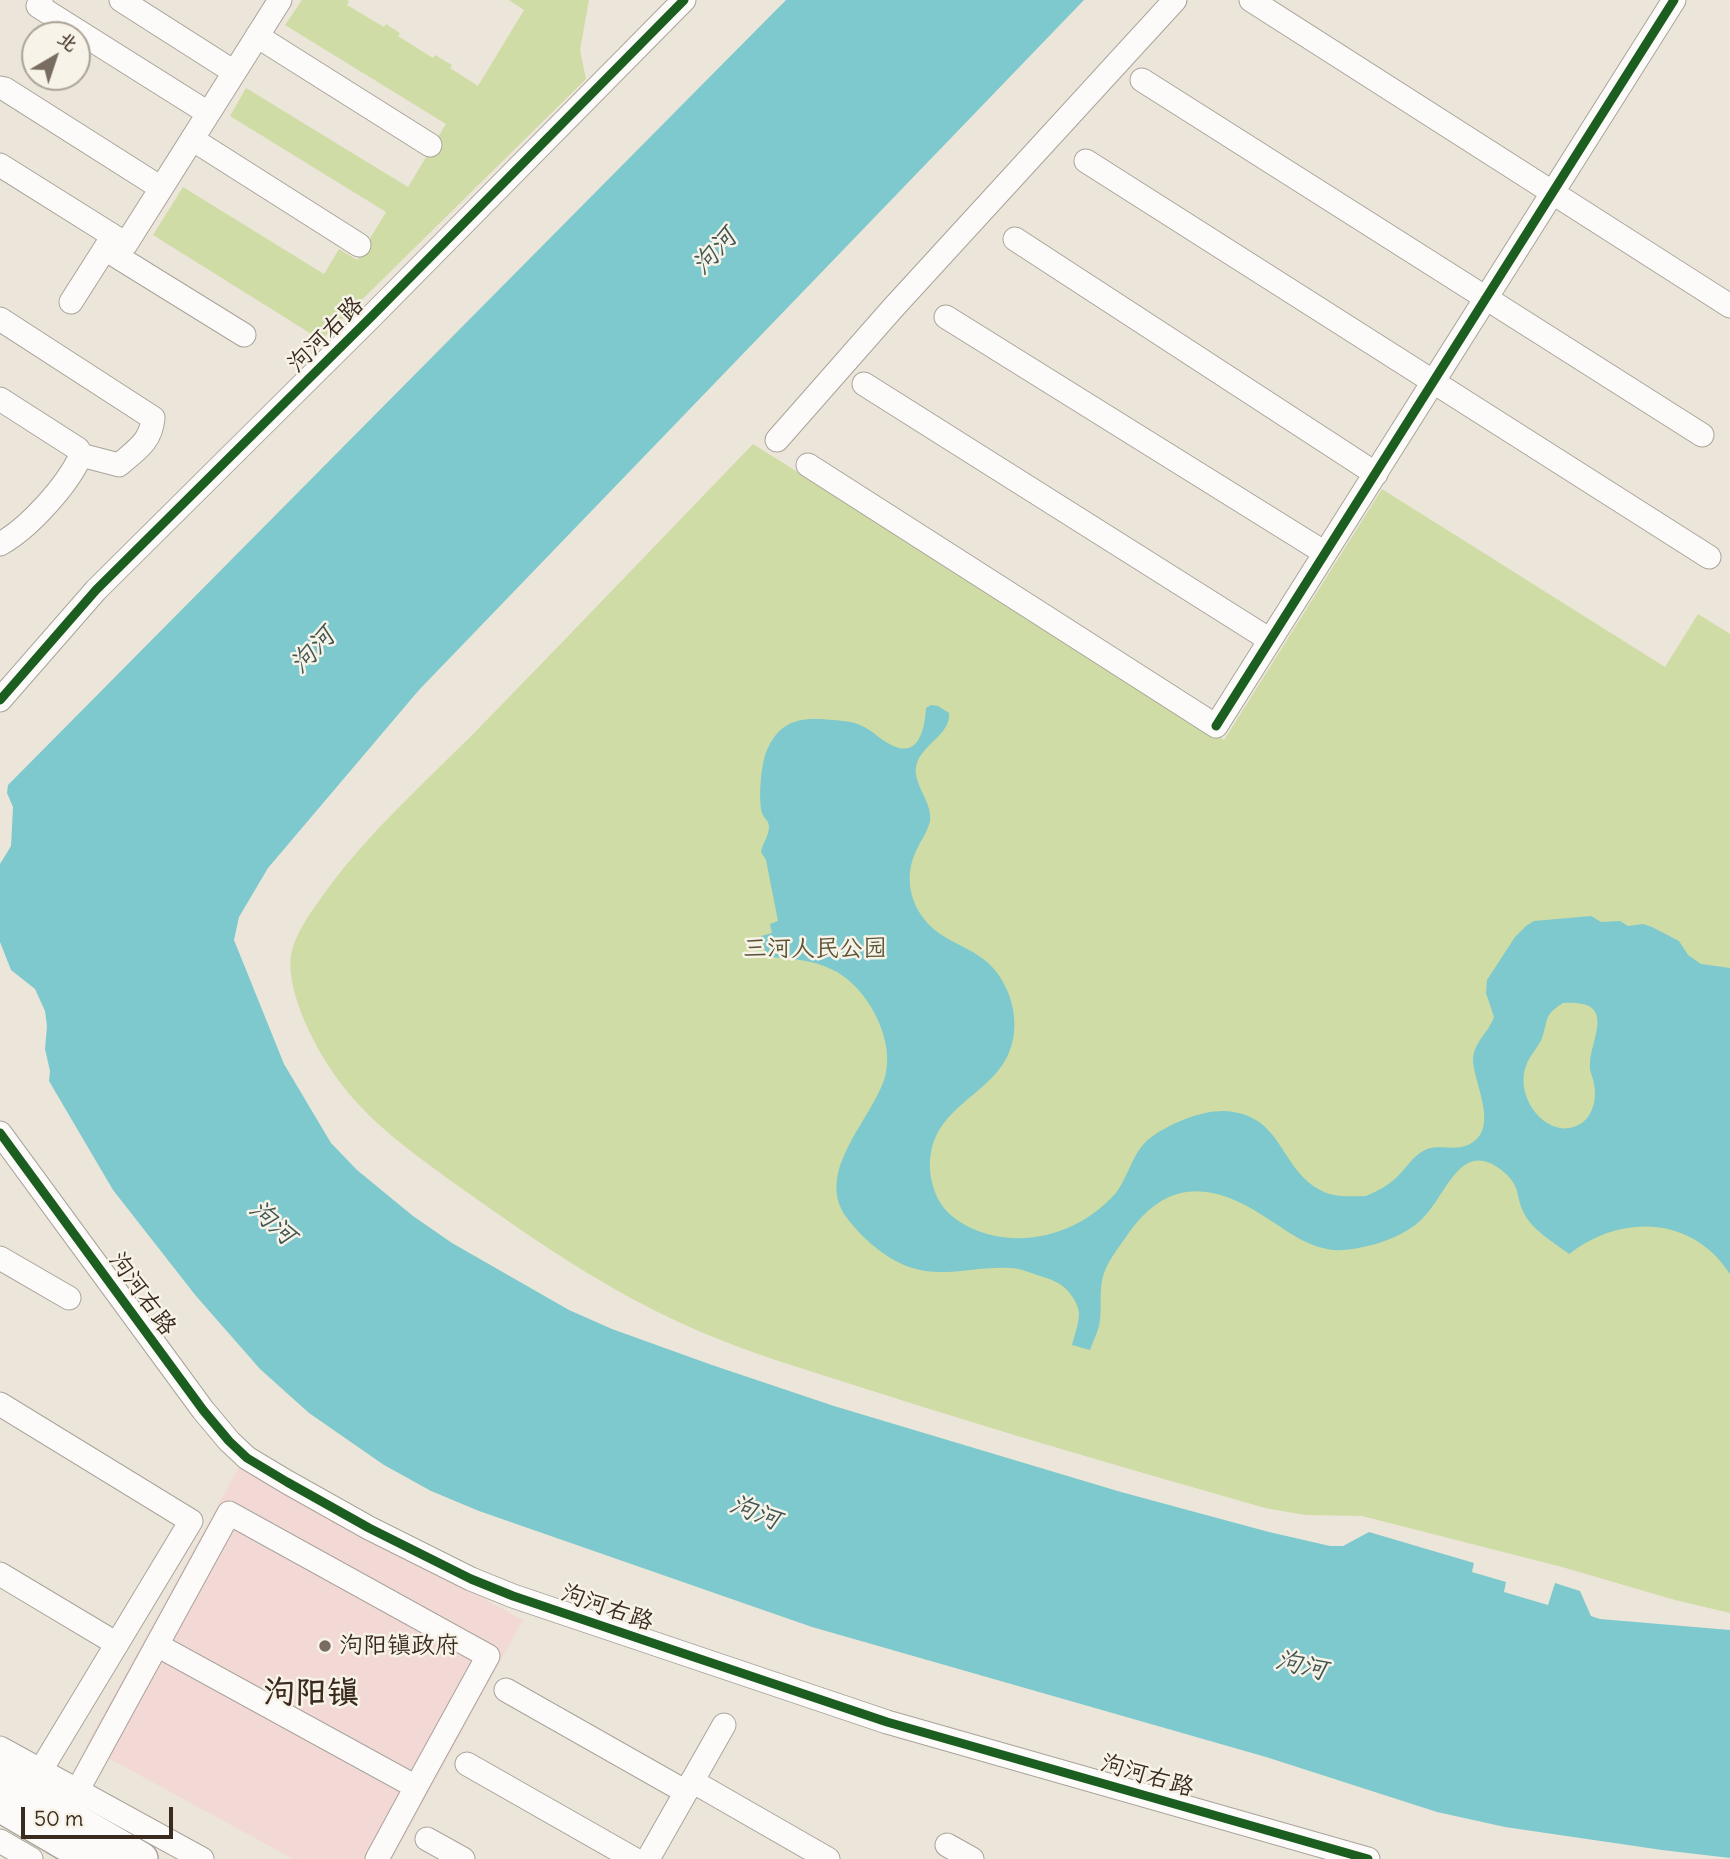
<!DOCTYPE html>
<html>
<head>
<meta charset="utf-8">
<style>
  body { margin:0 }
  #map { position:relative; width:1730px; height:1859px; overflow:hidden; background:#ece6da; font-family:Delius,"LXGW WenKai TC",sans-serif }
  canvas { display:block }
  .north { position:absolute; left:21px; top:21px; width:70px; height:70px; box-sizing:border-box; background:#f7f3e8; border:2px solid #aca397; border-radius:50%; rotate:39deg; font-size:19px; font-weight:700; line-height:28px; text-align:center; color:#3b2a1e }
  .north::after { content:''; display:block; margin:auto; width:24px; height:32px; background:#796c60; clip-path:polygon(50% 0,100% 100%,50% 72%,0 100%) }
  .scale { position:absolute; left:21px; top:1807px; width:152px; height:32px; box-sizing:border-box; border:4px solid #3b2a1e; border-top:0; padding-left:9px; font-size:21px; line-height:24px; white-space:nowrap; color:#3b2a1e; -webkit-text-stroke:5px #f7f3e8; paint-order:stroke }
</style>
</head>
<body>
<div id="map">
<canvas width="1730" height="1859"></canvas>
<div class="north">北</div>
<div class="scale">50 m</div>
</div>
<script>
const context = document.querySelector('canvas').getContext('2d');
context.lineJoin = 'round';
function fill(path, color) {
  context.fillStyle = color;
  context.fill(path, 'evenodd');
}
function stroke(path, color, width, dash) {
  context.strokeStyle = color;
  context.lineWidth = width;
  context.lineCap = dash ? 'butt' : 'round';
  context.setLineDash(dash || []);
  context.stroke(path);
}
function label(font, color, halo, rows, align = 'center') {
  context.font = font + ' Delius,"LXGW WenKai TC",sans-serif';
  context.lineWidth = 5;
  context.setLineDash([]);
  context.textBaseline = 'middle';
  context.strokeStyle = halo;
  context.fillStyle = color;
  for (const [text, x, y, turn = 0] of rows) {
    context.save();
    context.translate(x, y);
    context.rotate((+turn || 0) * Math.PI / 180);
    context.textAlign = isNaN(turn) ? turn : align;
    if (halo) context.strokeText(text, 0, 0);
    context.fillText(text, 0, 0);
    context.restore();
  }
}
const built = new Path2D(`
  M 240,1465 L 523,1620 L 392,1859 L 293,1859 L 86,1746 Z`);
const green = new Path2D(`
  M 302,0 L 347,0 L 349,1 L 347,5 L 384,27 L 386,24 L 400,33 L 398,36 L 433,58 L 435,55 L 452,65 L 450,68 L 478,86 L 524,10 L 509,0 L 589,0 L 580,50 L 586,79 L 321,340 L 153,235 L 183,187 L 324,274 L 339,249 L 357,260 L 386,212 L 230,116 L 246,88 L 408,187 L 446,124 L 285,25 Z
  M 753,444 L 1224,740 L 1382,489 L 1665,667 L 1698,614 L 1730,634 L 1730,1613 L 1675,1600 L 1562,1567 L 1362,1516 L 1305,1515 L 1265,1508 C 1136,1471 1007,1434 879,1393 C 808,1370 735,1350 668,1317 C 595,1282 527,1235 461,1188 C 399,1143 347,1108 312,1037 C 300,1013 284,973 293,947 C 299,929 310,913 321,898 C 366,834 425,783 480,727 C 572,633 662,538 753,444 Z`);
const water = new Path2D(`
  M 786,0 L 1084,0 L 419,690 L 268,868 L 239,917 L 234,940 L 284,1064 L 331,1143 L 357,1170 L 413,1216 L 452,1243 L 569,1310 L 612,1329 L 712,1365 L 834,1406 L 1121,1492 L 1269,1532 L 1330,1546 L 1343,1546 L 1369,1532 L 1474,1563 L 1472,1572 L 1506,1582 L 1504,1592 L 1548,1605 L 1555,1583 L 1580,1591 L 1591,1616 L 1600,1619 L 1730,1630 L 1730,1858 L 1662,1850 L 1505,1827 L 1437,1812 L 1266,1757 L 812,1627 L 479,1511 L 431,1491 L 384,1465 L 309,1413 L 260,1369 L 196,1296 L 113,1190 L 49,1081 L 50,1071 L 45,1049 L 47,1026 L 45,1011 L 35,989 L 11,970 L 0,942 L 0,864 L 11,846 L 13,807 L 7,793 L 8,785 Z
  M 931,705 L 938,706 L 949,713 C 951,734 923,744 917,763 C 910,782 933,801 930,821 C 928,830 922,839 918,847 C 907,867 907,890 918,910 C 941,951 987,941 1007,990 C 1014,1006 1016,1023 1013,1039 C 1003,1092 940,1100 931,1153 C 928,1168 931,1183 937,1197 C 945,1214 961,1224 978,1231 C 1026,1249 1081,1232 1115,1194 C 1129,1177 1132,1152 1150,1138 C 1169,1124 1199,1111 1223,1111 C 1284,1113 1278,1169 1322,1191 C 1335,1198 1352,1196 1366,1196 C 1378,1191 1389,1185 1398,1176 C 1407,1167 1414,1155 1425,1150 C 1438,1144 1455,1151 1468,1145 C 1501,1130 1474,1085 1473,1060 C 1473,1043 1489,1032 1494,1017 L 1486,993 L 1487,980 L 1515,937 L 1526,926 L 1534,921 L 1591,916 L 1601,922 L 1620,921 L 1628,926 L 1643,924 L 1652,927 L 1679,941 L 1688,955 L 1701,964 L 1730,968 L 1730,1274 C 1692,1215 1620,1214 1569,1254 C 1554,1242 1531,1230 1523,1211 C 1516,1196 1520,1187 1506,1174 C 1460,1133 1447,1197 1421,1220 C 1402,1238 1369,1248 1343,1250 C 1311,1252 1287,1230 1262,1215 C 1207,1180 1164,1181 1126,1237 C 1119,1247 1111,1257 1106,1268 C 1098,1285 1102,1302 1100,1320 C 1099,1330 1093,1341 1090,1350 L 1072,1345 C 1074,1336 1079,1324 1079,1314 C 1079,1306 1073,1297 1068,1291 C 1061,1283 1051,1279 1040,1276 C 1031,1273 1020,1268 1010,1268 C 982,1266 952,1275 925,1271 C 894,1266 866,1243 847,1218 C 813,1172 872,1120 885,1077 C 896,1040 867,986 833,970 C 814,960 792,959 771,957 L 766,953 L 761,936 L 772,933 L 770,924 L 778,921 L 766,860 L 761,852 C 762,844 769,836 769,827 C 769,820 764,819 762,813 C 758,799 761,763 767,750 C 781,718 803,717 834,720 C 842,721 852,721 860,725 C 873,730 883,743 896,747 C 921,756 925,724 926,708 ZM 1563,1003 C 1617,999 1592,1036 1590,1063 C 1589,1071 1593,1077 1594,1084 C 1597,1098 1593,1115 1582,1123 C 1574,1128 1565,1130 1556,1127 C 1533,1120 1517,1089 1526,1066 C 1529,1056 1538,1048 1542,1038 C 1549,1018 1543,1016 1563,1003 Z`);
const minor = new Path2D(`
  M 41,0 L 38,6 L 208,113
  M 121,0 L 234,72
  M 1251,0 L 1730,306
  M 257,36 L 430,145
  M 1142,80 L 1702,435
  M 0,88 L 5,89 L 161,188
  M 192,139 L 359,245
  M 1086,161 L 1709,557
  M 0,165 L 126,244 L 280,0
  M 1015,239 L 1376,474
  M 105,249 L 244,335
  M 71,302 L 113,236
  M 946,317 L 1325,553
  M 0,319 L 153,418 C 151,442 136,450 119,465 L 81,455
  M 864,384 L 1270,640
  M 0,399 L 78,449 L 81,455 C 68,485 28,529 0,544
  M 777,440 L 893,308 L 1175,0
  M 808,465 L 1216,726 L 1674,0
  M 0,700 L 96,590 L 371,317 L 684,0
  M 0,1133 L 203,1410 L 229,1441 L 247,1458 L 287,1482 L 369,1528 L 471,1579 L 513,1596 L 887,1722 L 1368,1859
  M 0,1258 L 69,1298
  M 0,1404 L 191,1521 L 27,1793
  M 0,1574 L 117,1644
  M 157,1645 L 416,1787 L 377,1859
  M 506,1690 L 686,1792
  M 0,1748 L 202,1859
  M 467,1764 L 634,1859
  M 692,1781 L 828,1859
  M 64,1815 L 229,1513 L 488,1656 L 416,1787
  M 427,1839 L 463,1859
  M 0,1841 L 31,1859
  M 947,1845 L 972,1859
  M 648,1859 L 724,1725`);
const highway = new Path2D(`
  M 0,1777 L 141,1859
  M 0,1805 L 92,1859`);
const cycleway = new Path2D(`
  M 0,700 L 96,590 L 371,317 L 684,0
  M 1216,726 L 1674,0
  M 0,1133 L 203,1410 L 229,1441 L 247,1458 L 287,1482 L 369,1528 L 471,1579 L 513,1596 L 887,1722 L 1368,1859`);
const markers = [
  [325,1646,7,"#796c60"]
];
const streetNames = [
  ["泃河右路",326,335,-45],
  ["泃河右路",142,1294,54],
  ["泃河右路",607,1608,19],
  ["泃河右路",1147,1776,16]
];
const parkNames = [
  ["三河人民公园",815,949]
];
const poiNames = [
  ["泃阳镇政府",339,1646]
];
const waterNames = [
  ["泃河",715,252,-48],
  ["泃河",313,651,-47],
  ["泃河",272,1223,42],
  ["泃河",755,1513,21],
  ["泃河",1301,1666,13]
];
const districtNames = [
  ["泃阳镇",311,1694]
];
fill(built, '#f2d9d6');
fill(green, '#cfdca5');
fill(water, '#7ec9cd');
stroke(minor, '#a9a39b', 25);
stroke(highway, '#a9a39b', 36);
stroke(minor, '#fcfbf9', 23);
stroke(highway, '#fcfbf9', 33);
stroke(cycleway, '#1b5e20', 9);
for (const [x, y, r, color] of markers) {
  const dot = new Path2D();
  dot.arc(x, y, r, 0, 2 * Math.PI);
  context.fillStyle = color;
  context.fill(dot);
  stroke(dot, '#f7f3e8', 2.5);
}
label('24px', '#3b2a1e', '#f7f3e8', streetNames);
label('24px', '#5a5435', '#f7f3e8', parkNames);
label('24px', '#3b2a1e', '#f7f3e8', poiNames, 'left');
label('italic 26px', '#415651', '#f7f3e8', waterNames);
label('bold 32px', '#3b2a1e', '#f7f3e8', districtNames);
</script>
</body>
</html>
